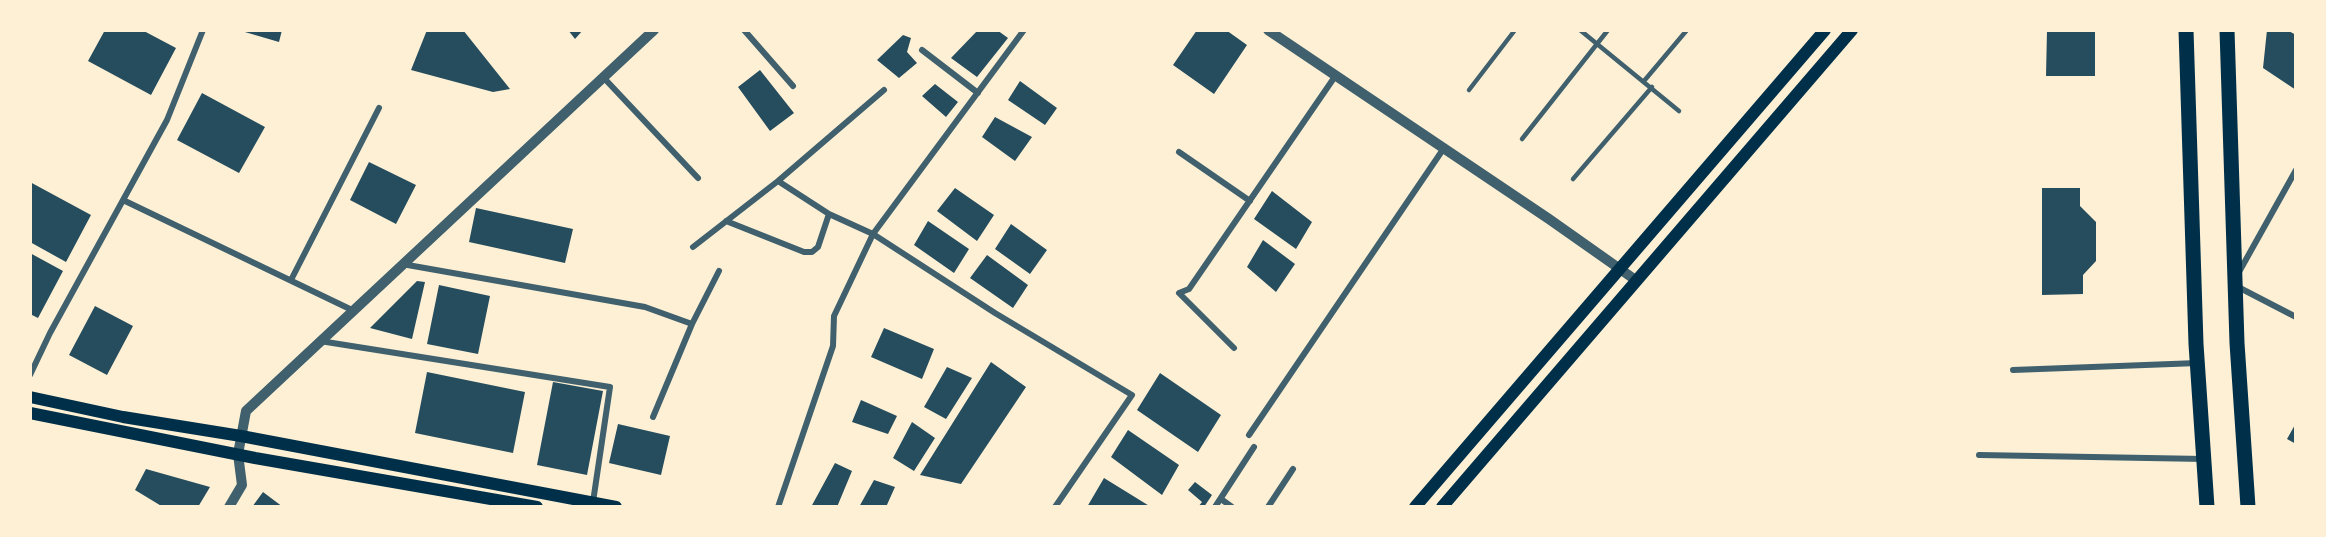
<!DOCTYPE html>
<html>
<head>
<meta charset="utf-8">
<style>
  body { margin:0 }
  #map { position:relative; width:2326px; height:537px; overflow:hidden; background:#fdf0d5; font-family:Lato,sans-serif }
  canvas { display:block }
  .frame { position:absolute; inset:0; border:32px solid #fdf0d5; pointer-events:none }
</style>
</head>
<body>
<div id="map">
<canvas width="2326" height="537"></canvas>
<div class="frame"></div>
</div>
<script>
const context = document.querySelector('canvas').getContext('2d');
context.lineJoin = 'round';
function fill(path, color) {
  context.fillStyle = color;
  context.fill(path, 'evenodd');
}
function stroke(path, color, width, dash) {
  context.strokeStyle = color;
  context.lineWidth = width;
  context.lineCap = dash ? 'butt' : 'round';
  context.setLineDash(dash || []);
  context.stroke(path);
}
const building = new Path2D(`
  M 105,30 L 142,30 L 176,48 L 151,95 L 88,61 Z
  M 238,30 L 282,30 L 279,42 Z
  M 427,30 L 463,30 L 510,89 L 493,92 L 411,70 Z
  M 568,30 L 583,30 L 575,39 Z
  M 978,30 L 997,30 L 1008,38 L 977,77 L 951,58 Z
  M 1197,30 L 1226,30 L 1247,45 L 1214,94 L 1173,65 Z
  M 2047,30 L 2095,30 L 2095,76 L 2046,76 Z
  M 2267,30 L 2287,30 L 2296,35 L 2296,90 L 2263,68 Z
  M 903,35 L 911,38 L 907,52 L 917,63 L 899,78 L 877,60 Z
  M 760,70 L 794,113 L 770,131 L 738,87 Z
  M 1020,81 L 1057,108 L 1045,125 L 1008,100 Z
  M 935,84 L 958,102 L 946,117 L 922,96 Z
  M 202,93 L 265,127 L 239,173 L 177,140 Z
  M 995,117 L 1032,137 L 1015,161 L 982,137 Z
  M 369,162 L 416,185 L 396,224 L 350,200 Z
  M 30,182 L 91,215 L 66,262 L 30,242 Z
  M 955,188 L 994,215 L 977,241 L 937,211 Z
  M 2042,188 L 2080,188 L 2080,206 L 2096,222 L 2096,261 L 2083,275 L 2083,294 L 2042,295 Z
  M 1272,191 L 1312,222 L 1296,249 L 1254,219 Z
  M 476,208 L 573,229 L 565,263 L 469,242 Z
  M 928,221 L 969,249 L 954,273 L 914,245 Z
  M 1011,224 L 1047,250 L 1030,274 L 995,249 Z
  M 1263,240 L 1295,264 L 1276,292 L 1247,267 Z
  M 30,253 L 63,271 L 38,318 L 30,314 Z
  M 987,255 L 1028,285 L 1013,308 L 970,278 Z
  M 417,281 L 425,282 L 412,339 L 370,328 Z
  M 439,285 L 490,296 L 478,354 L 427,344 Z
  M 95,306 L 133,326 L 107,375 L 69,355 Z
  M 884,328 L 934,349 L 922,379 L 871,357 Z
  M 991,362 L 1026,387 L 961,484 L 920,475 Z
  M 947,367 L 972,378 L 946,419 L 924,407 Z
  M 427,372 L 525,392 L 513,453 L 415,433 Z
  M 1160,373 L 1221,415 L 1198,452 L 1137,410 Z
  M 553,382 L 603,391 L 587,475 L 537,465 Z
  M 861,400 L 897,416 L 888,434 L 852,422 Z
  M 912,422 L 935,438 L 914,471 L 893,458 Z
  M 2296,423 L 2296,444 L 2287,439 Z
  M 618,424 L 670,436 L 661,475 L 609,463 Z
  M 1128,430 L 1179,465 L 1162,495 L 1111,457 Z
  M 835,463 L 852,471 L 837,507 L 811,507 Z
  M 146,469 L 210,487 L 198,507 L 163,507 L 135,490 Z
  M 1104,478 L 1151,507 L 1087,507 Z
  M 874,480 L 895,487 L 886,507 L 859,507 Z
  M 1195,482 L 1212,495 L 1204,507 L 1198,507 L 1202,502 L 1188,490 Z
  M 263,492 L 283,507 L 252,507 Z`);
const service = new Path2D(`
  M 1580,30 L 1679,111
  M 1644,81 L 1687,30
  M 1469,90 L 1515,30
  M 1522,139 L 1608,30
  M 1573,179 L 1652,87`);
const minor = new Path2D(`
  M 744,30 L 793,86
  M 922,50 L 978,93
  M 603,77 L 698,178
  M 884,90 L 778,181 L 829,214 L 873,234 L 995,313 L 1132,395 L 1055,507
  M 1179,152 L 1250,201
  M 123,200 L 352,310
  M 726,221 L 804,252 L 812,252 L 818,247 L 829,214
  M 693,247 L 778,181
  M 402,264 L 645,307 L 692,324 L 653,417
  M 2239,272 L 2296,170
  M 291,280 L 379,108
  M 2238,287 L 2296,317
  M 692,324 L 719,271
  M 320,341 L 610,387 L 593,502
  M 1234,348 L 1179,293 L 1189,289 L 1336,75
  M 2013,370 L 2198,363
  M 30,375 L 50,333 L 167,120 L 203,30
  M 1249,435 L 1444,148
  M 1979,455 L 2204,459
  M 1221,499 L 1232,507
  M 778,507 L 833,346 L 834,316 L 873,234 L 1024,30
  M 1215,507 L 1254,447
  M 1268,507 L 1293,469`);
const tertiary = new Path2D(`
  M 1268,30 L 1549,219 L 1637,281
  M 229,507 L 242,485 L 238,454 L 246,411 L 654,30`);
const secondary = new Path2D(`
  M 30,397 L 123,417 L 241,436 L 616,507
  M 30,413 L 255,458 L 537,507
  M 1415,507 L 1825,30
  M 1442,507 L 1852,30`);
const primary = new Path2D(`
  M 2186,30 L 2196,344 L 2207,507
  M 2227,30 L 2237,343 L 2248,507`);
fill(building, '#264d5e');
stroke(service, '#3f606c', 4.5);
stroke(minor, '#3f606c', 6);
stroke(tertiary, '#3f606c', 10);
stroke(secondary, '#003049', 12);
stroke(primary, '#003049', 15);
</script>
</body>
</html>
